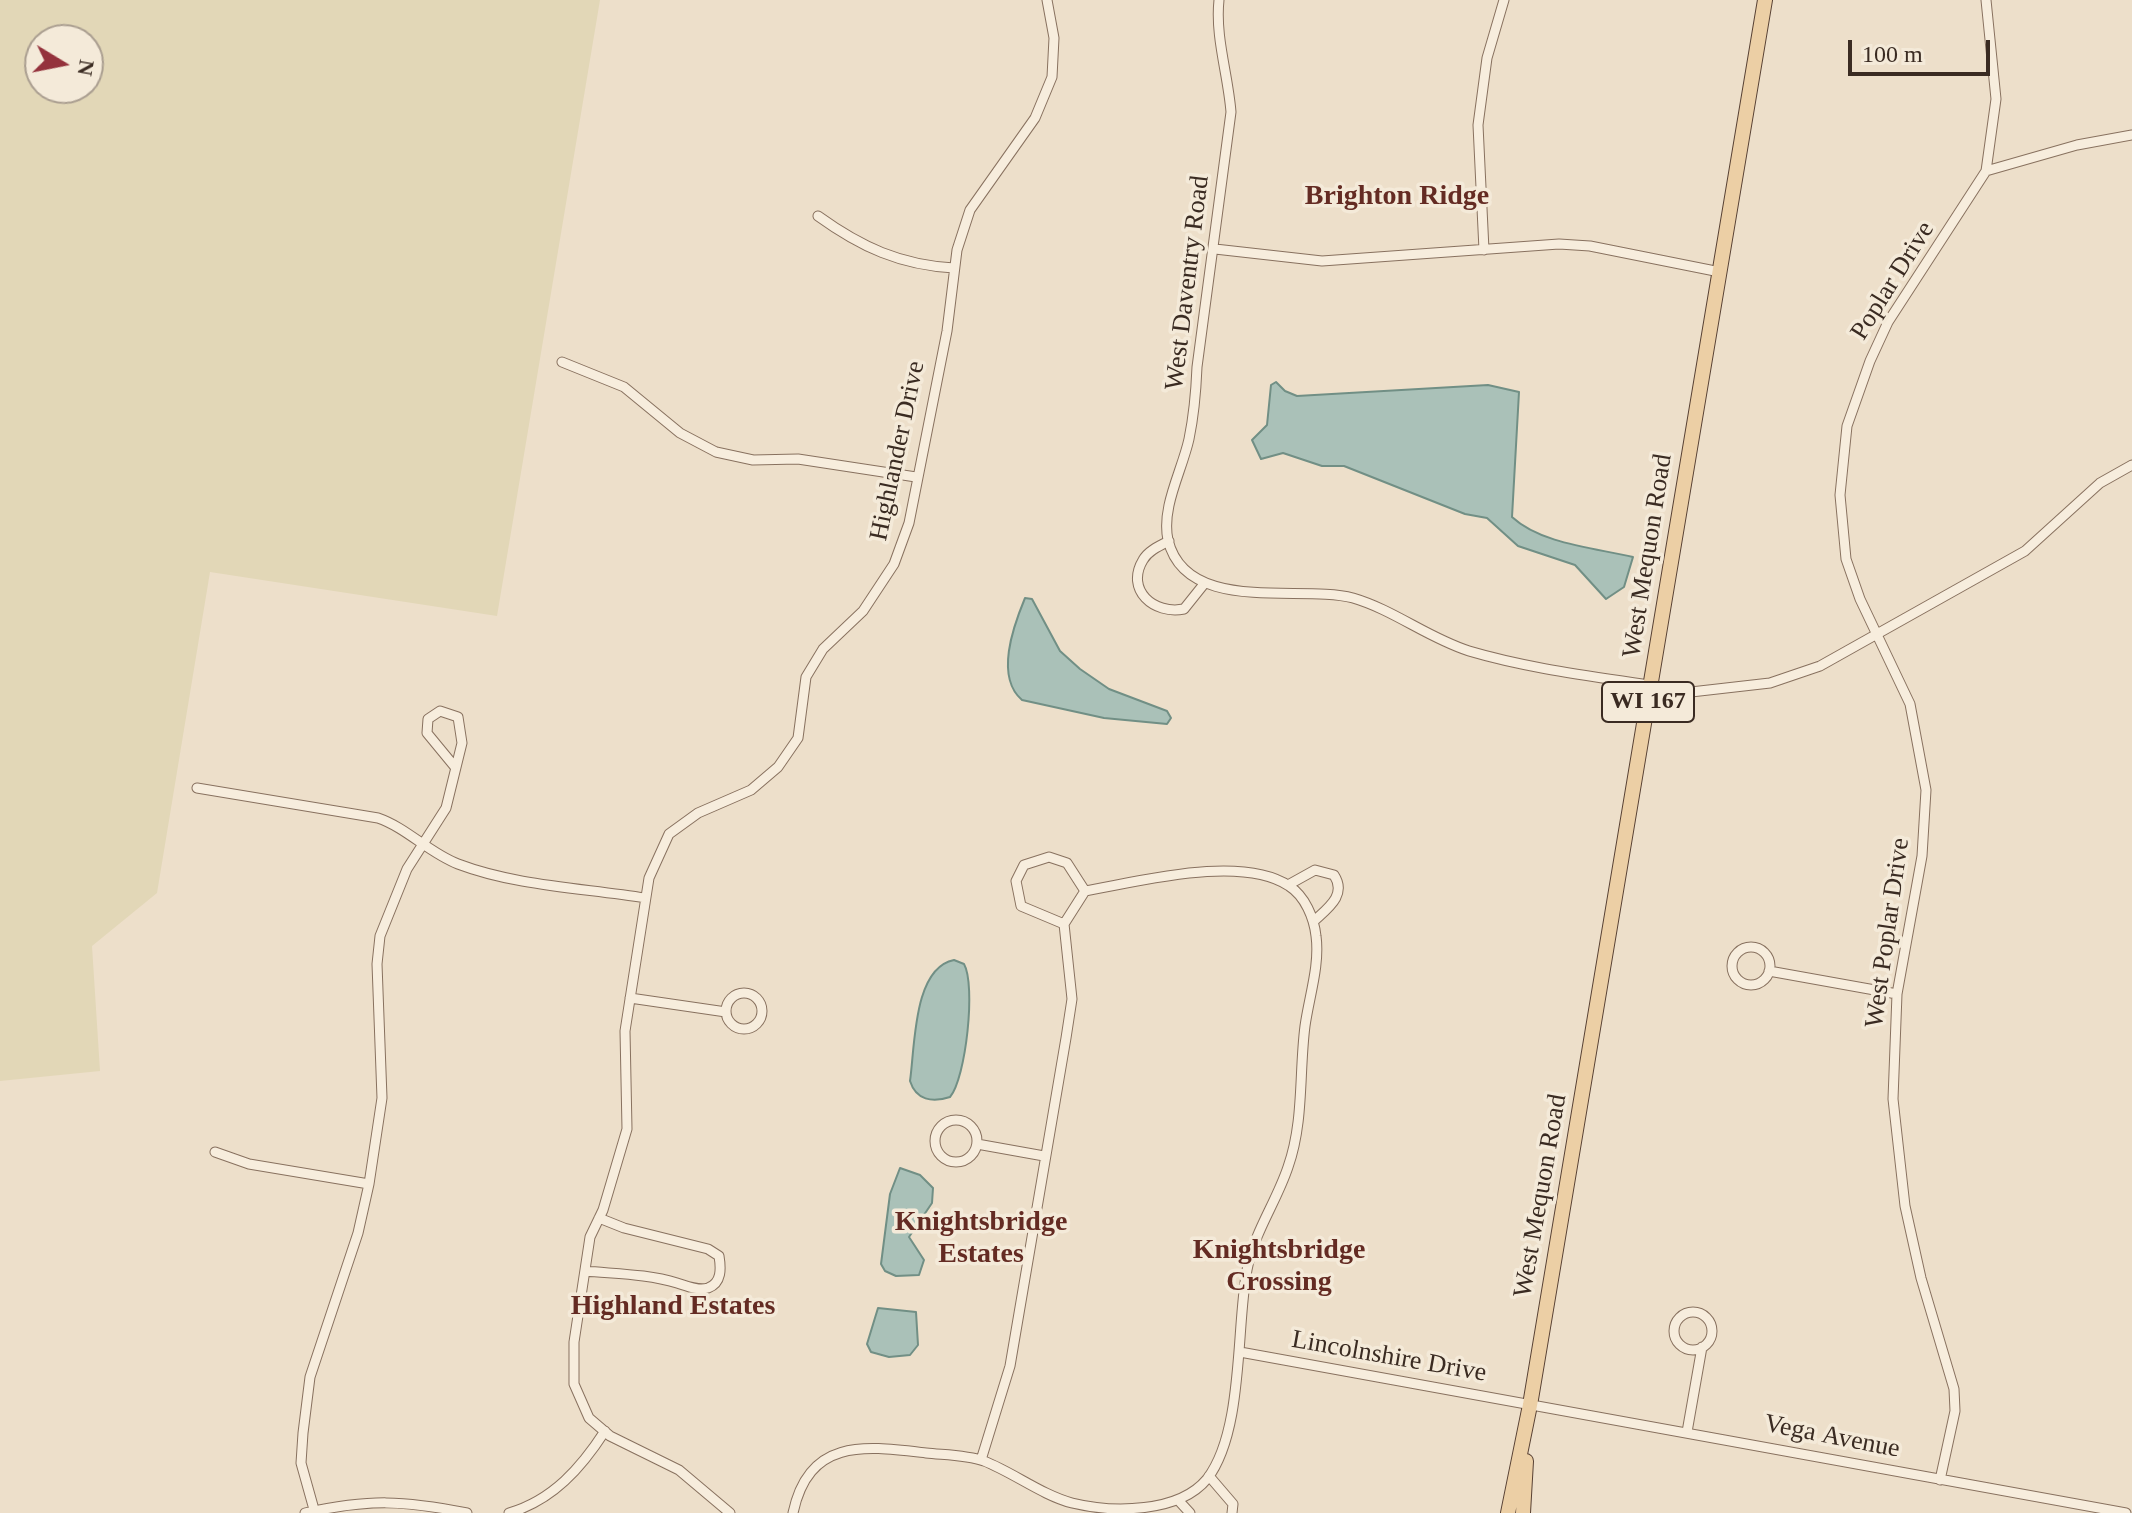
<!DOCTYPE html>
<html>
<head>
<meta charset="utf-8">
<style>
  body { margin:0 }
  #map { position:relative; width:2132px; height:1513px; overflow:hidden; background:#eddfca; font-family:"Times New Roman",serif }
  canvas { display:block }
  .north { position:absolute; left:24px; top:24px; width:80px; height:80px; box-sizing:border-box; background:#f4ead9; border:2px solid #aa9e90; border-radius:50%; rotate:100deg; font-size:22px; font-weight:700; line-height:32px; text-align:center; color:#3a2b22 }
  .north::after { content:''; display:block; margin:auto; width:28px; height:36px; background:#94323c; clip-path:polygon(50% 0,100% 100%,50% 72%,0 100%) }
  .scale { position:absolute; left:1848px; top:40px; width:142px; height:36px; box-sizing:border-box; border:4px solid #3a2b22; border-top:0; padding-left:10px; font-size:24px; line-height:28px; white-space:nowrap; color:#3a2b22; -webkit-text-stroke:6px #f4ead9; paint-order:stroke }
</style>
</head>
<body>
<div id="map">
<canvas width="2132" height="1513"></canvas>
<div class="north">N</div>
<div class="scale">100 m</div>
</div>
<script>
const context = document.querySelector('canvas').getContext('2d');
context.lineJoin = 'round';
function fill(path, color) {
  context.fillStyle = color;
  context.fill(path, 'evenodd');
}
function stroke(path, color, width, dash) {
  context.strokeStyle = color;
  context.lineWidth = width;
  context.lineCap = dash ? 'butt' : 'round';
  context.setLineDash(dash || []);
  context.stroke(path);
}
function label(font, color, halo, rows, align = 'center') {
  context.font = font + ' "Times New Roman",serif';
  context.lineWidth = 7;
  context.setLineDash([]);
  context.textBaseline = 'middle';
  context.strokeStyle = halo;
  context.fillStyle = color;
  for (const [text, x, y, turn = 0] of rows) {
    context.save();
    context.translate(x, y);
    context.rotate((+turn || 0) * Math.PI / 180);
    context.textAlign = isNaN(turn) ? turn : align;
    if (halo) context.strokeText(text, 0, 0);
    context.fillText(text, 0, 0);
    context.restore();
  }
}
const farmland = new Path2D(`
  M 0,0 L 600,0 L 497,616 L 210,572 L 157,893 L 92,946 L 100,1071 L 0,1081 ZM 40,40 L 88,40 L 88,88 L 40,88 Z`);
const water = new Path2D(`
  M 1276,382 L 1285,391 L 1297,396 L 1488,385 L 1519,392 L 1512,517 C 1541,544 1595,548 1633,557 L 1624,587 L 1606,599 L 1575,565 L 1518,546 L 1487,518 L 1465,514 L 1344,466 L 1322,466 L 1283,453 L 1261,459 L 1252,440 L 1267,425 L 1271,385 Z
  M 1025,598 L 1032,599 L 1060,651 L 1080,669 L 1109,689 L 1167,711 L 1171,718 L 1167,724 L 1104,718 L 1022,700 C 995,677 1013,627 1025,598 Z
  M 954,960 L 964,964 C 976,985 966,1078 950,1097 C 932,1103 916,1100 910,1081 C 915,1047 913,968 954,960 Z
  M 900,1168 L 920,1175 L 933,1188 L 932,1203 L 909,1237 L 924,1260 L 919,1275 L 896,1276 L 885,1271 L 881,1264 L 890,1194 Z
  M 878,1308 L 916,1312 L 918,1345 L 910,1355 L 889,1357 L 871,1352 L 867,1344 Z`);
const street = new Path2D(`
  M 1219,0 C 1215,37 1228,74 1231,112 L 1197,367 C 1196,391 1194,415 1189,439 C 1182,471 1161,507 1168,540 C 1186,615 1300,584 1353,598 C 1394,610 1428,638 1469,651 C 1540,672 1618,679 1691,692 L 1770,683 L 1820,666 L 2025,551 L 2100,483 L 2132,465
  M 1986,171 L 2077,145 L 2132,135
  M 818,216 C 861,247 900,265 954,268
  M 1215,249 L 1322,261 L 1559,244 L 1590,246 L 1720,272
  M 1484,250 L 1478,125 L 1487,58 L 1504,0
  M 562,362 L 624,387 L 680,433 L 716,452 L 753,460 L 798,459 L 916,477
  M 1169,541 C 1159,546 1148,551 1143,560 C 1125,590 1154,615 1184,609 L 1204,584
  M 197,788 L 378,818 C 407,828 429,853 458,864 C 516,886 583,888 645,898
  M 1288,885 L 1315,870 L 1334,875 C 1347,895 1328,908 1314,921
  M 1064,924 L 1021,906 L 1016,881 L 1024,865 L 1049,857 L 1067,863 L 1085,891
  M1732 966a19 19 0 1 1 38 0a19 19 0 1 1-38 0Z
  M 1769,971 L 1897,994
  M726 1011a18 18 0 1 1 36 0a18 18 0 1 1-36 0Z
  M 630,998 L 726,1012
  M935 1141a21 21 0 1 1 42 0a21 21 0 1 1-42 0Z
  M 977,1144 L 1044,1156
  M 215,1152 L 249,1164 L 369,1184
  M 585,1271 C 616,1274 648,1274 677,1283 C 687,1286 698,1291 708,1288 C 722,1283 721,1268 719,1256 L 708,1249 L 624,1228 L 599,1218
  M1674 1331a19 19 0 1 1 38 0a19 19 0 1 1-38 0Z
  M 1240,1352 L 2126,1513
  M 1687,1432 L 1702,1347
  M 1209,1476 L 1233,1504 L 1232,1513
  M 1940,1480 L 1955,1411 L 1954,1389 L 1921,1278 L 1905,1206 L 1893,1099 L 1897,994 L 1922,856 L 1926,790 L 1910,704 L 1860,599 L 1846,559 L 1840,495 L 1847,426 L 1870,361 L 1888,322 L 1986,171 L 1996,99 L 1986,0
  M 1179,1501 L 1190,1513
  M 305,1513 C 369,1499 403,1500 467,1513
  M 315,1513 L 301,1463 L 303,1433 L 310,1377 L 358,1233 L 369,1184 L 382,1098 L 377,964 L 380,936 L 407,869 L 446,808 L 462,743 L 458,717 L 440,711 L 428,719 L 427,733 L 455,767
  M 509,1513 C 553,1500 581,1468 605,1431
  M 730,1513 L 679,1470 L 610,1436 L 589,1418 L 574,1384 L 574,1342 L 590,1237 L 603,1210 L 627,1129 L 625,1031 L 649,878 L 669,834 L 698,813 L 751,790 L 778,767 L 798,738 L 806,677 L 823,649 L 863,611 L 894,564 L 909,523 L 947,331 L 957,250 L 970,210 L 1035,118 L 1052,77 L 1054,38 L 1047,0
  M 793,1513 C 809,1437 866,1446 926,1453 C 945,1455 967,1455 984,1461 C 1014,1473 1042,1495 1072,1503 C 1113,1513 1179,1513 1207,1479 C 1244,1431 1236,1327 1247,1270 C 1254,1232 1276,1203 1288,1167 C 1304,1122 1299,1073 1305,1026 C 1309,997 1320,965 1316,936 C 1314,918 1305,896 1289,886 C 1241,854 1138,882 1085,891 L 1064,924 L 1072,999 L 1066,1038 L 1010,1366 L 981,1460`);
const primary = new Path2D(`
  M 1508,1513 L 1530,1405 L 1765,0
  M 1523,1513 L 1526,1461`);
const shields = [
  [1648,702,92]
];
const shieldNames = [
  ["WI 167",1648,702]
];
const streetNames = [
  ["Poplar Drive",1893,281,-58],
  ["West Daventry Road",1188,283,-83],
  ["Highlander Drive",898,451,-78],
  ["West Mequon Road",1648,556,-81],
  ["West Poplar Drive",1888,933,-82],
  ["West Mequon Road",1541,1196,-80],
  ["Lincolnshire Drive",1389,1357,10],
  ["Vega Avenue",1832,1437,11]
];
const neighbourhoodNames = [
  ["Brighton Ridge",1397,197],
  ["Knightsbridge",981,1223],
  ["Estates",981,1255],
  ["Knightsbridge",1279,1251],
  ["Crossing",1279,1283],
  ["Highland Estates",673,1307]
];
fill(farmland, '#e2d7b7');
fill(water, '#aac1b8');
stroke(water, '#718f85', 2);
stroke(street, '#88715f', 11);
stroke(primary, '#574033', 16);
stroke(street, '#f7eddd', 9);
stroke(primary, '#eccfa5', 14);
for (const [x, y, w] of shields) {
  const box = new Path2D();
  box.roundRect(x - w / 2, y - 20, w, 40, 6);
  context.fillStyle = '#f4ead9';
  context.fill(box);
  stroke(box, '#3a2b22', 2);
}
label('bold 24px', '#3a2b22', null, shieldNames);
label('26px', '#3a2b22', '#f4ead9', streetNames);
label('bold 28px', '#642b23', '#f4ead9', neighbourhoodNames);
</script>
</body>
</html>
